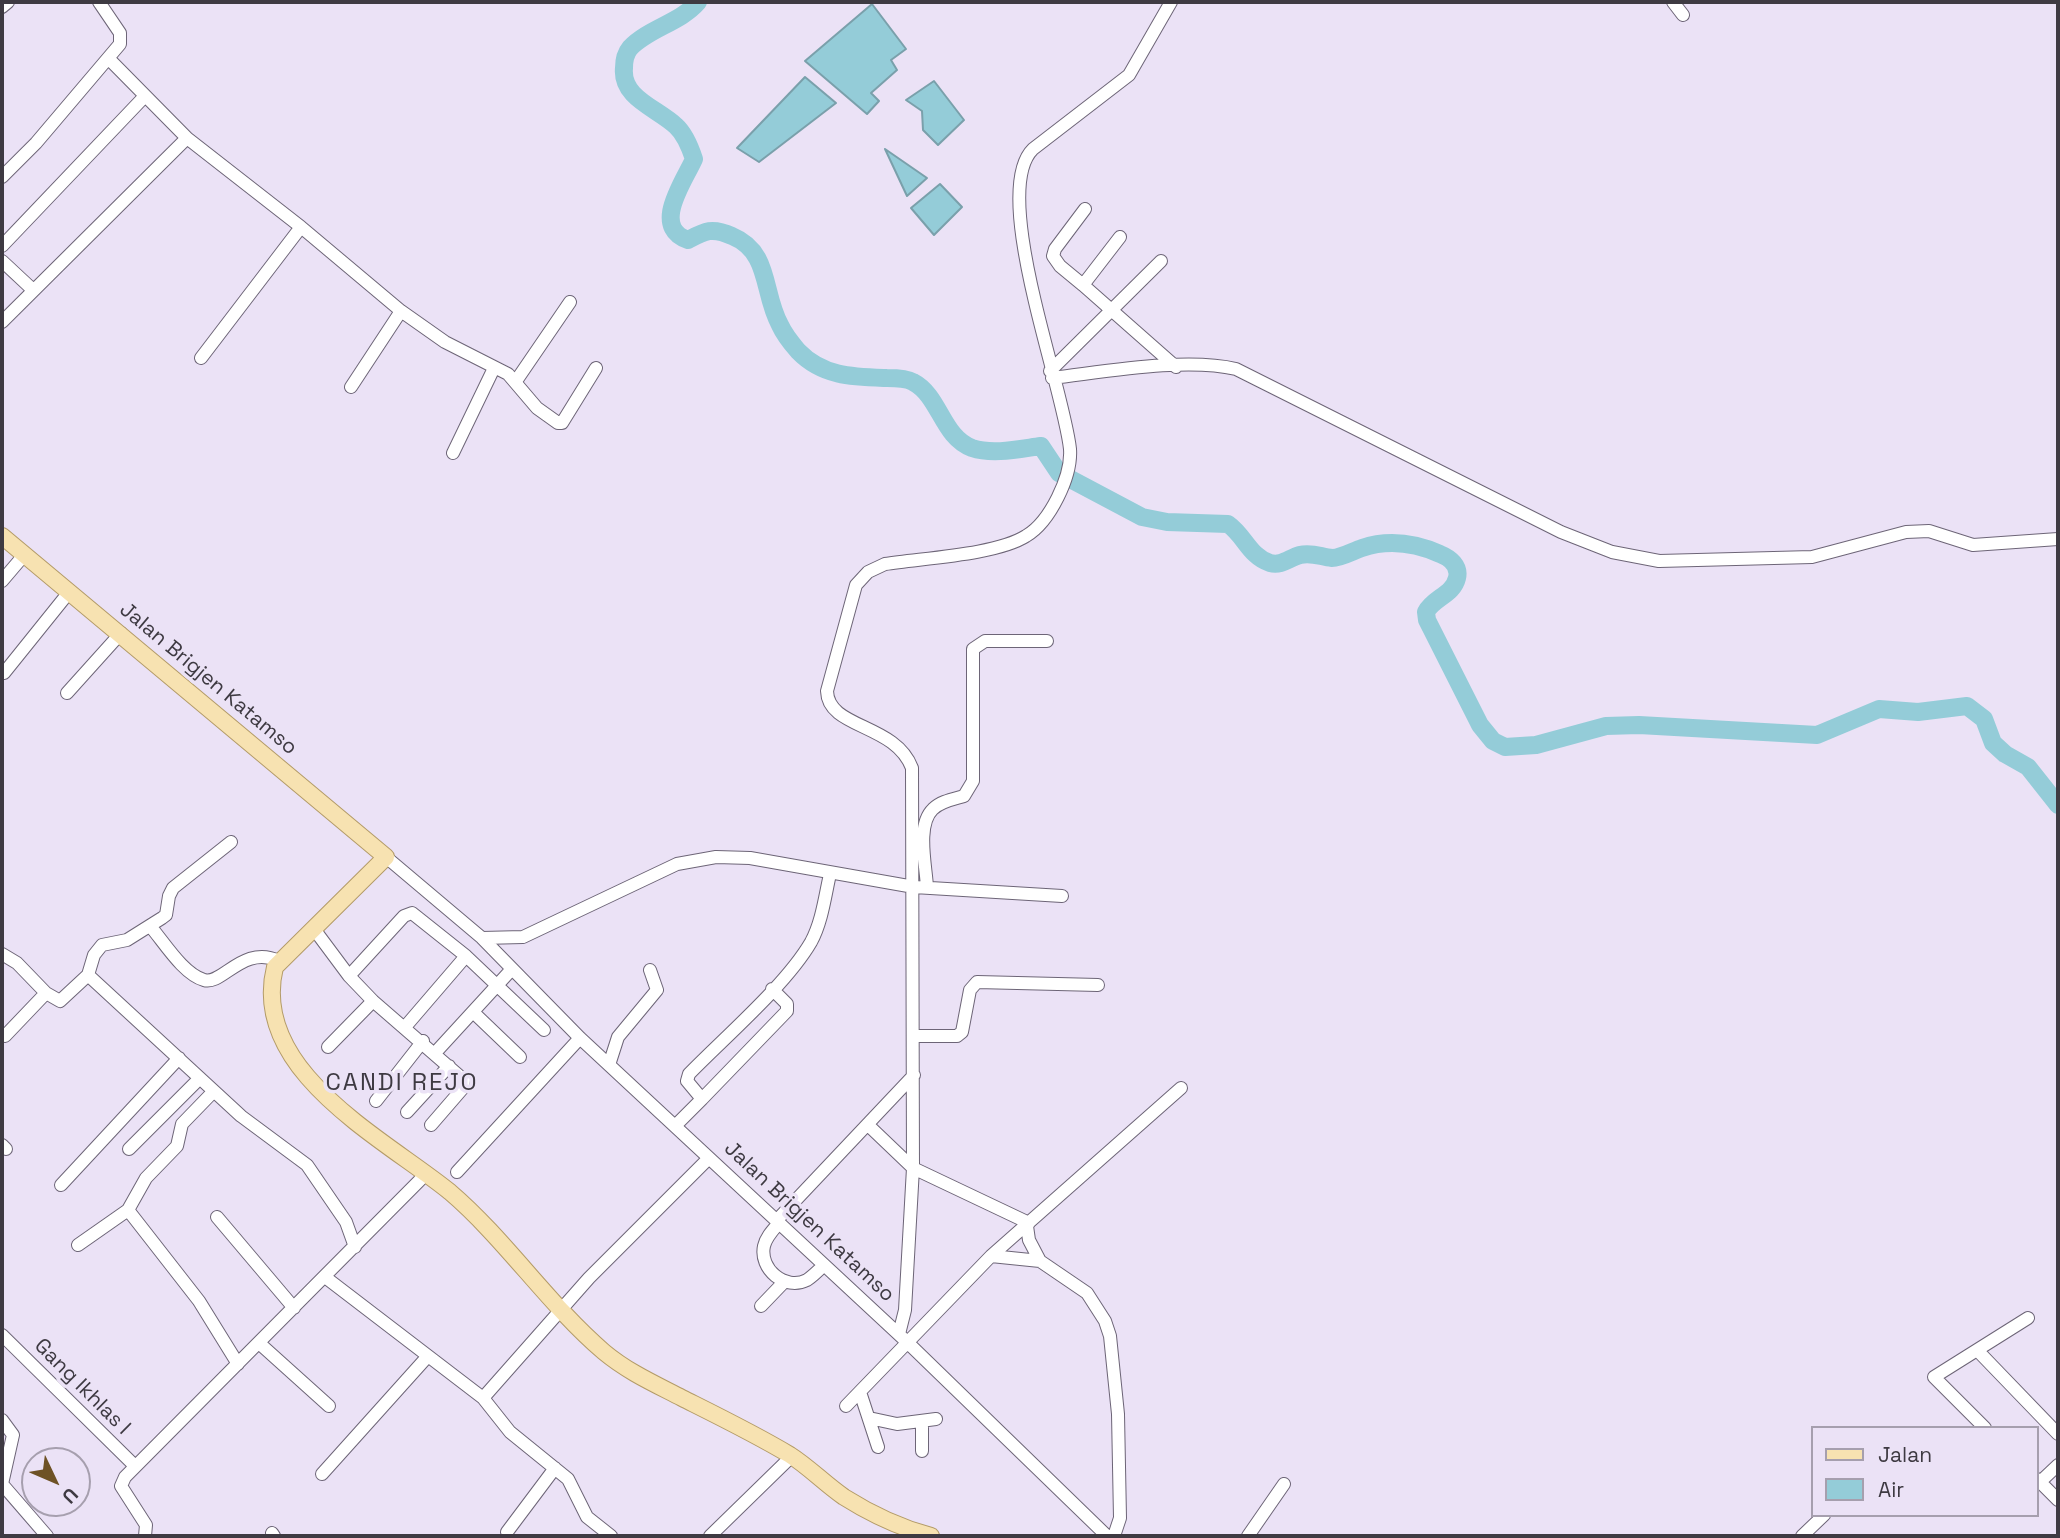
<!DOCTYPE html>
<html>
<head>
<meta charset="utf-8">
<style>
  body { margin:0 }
  #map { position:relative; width:2060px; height:1538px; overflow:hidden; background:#ebe2f6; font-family:"Space Grotesk",sans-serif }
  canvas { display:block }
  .frame { position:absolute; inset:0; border:4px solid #3e3a42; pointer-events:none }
  .legend { position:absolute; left:1811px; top:1426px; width:228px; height:91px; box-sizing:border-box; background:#ebe2f6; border:2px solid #a69fae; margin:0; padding:9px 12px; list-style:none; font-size:21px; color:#3e3a42 }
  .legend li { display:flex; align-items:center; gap:14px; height:35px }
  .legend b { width:35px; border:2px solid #a69fae }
  .north { position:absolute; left:21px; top:1447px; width:70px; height:70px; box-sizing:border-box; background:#ebe2f6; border:2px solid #a69fae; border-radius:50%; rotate:134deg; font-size:19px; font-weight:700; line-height:28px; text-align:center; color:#3e3a42 }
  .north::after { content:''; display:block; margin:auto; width:24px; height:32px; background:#6e5225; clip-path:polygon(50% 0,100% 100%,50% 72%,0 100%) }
</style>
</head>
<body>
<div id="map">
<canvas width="2060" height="1538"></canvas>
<div class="frame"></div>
<ul class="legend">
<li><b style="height:9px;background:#f7e2b1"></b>Jalan</li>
<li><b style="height:19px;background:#94ccd8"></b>Air</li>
</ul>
<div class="north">U</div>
</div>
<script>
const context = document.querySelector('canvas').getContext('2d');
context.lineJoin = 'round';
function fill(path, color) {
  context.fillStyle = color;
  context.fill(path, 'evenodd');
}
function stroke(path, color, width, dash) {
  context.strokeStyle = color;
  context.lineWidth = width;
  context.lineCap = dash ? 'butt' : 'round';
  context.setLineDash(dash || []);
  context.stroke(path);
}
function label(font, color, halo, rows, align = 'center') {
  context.font = font + ' "Space Grotesk",sans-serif';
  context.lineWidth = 7;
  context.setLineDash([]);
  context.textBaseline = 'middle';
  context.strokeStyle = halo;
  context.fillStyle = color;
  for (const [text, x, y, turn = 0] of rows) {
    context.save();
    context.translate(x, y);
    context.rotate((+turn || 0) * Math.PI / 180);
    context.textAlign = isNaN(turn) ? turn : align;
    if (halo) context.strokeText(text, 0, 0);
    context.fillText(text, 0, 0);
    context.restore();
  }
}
const water = new Path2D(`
  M 872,4 L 906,49 L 891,60 L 897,70 L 871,93 L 879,101 L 867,114 L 805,61 Z
  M 805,77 L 836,103 L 759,162 L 737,148 Z
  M 934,81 L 964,120 L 938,145 L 923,130 L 922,111 L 906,100 Z
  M 885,149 L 927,178 L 907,196 Z
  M 940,184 L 962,207 L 934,235 L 911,208 Z`);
const river = new Path2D(`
  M 698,2 C 680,23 649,28 630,48 C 625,54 624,60 624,68 C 621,98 657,108 676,126 C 685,134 690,147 694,159 C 685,180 650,227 688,240 C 705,231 712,227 732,236 C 771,252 762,293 780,325 C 784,334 792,344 798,351 C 823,377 854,377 887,378 C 895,378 906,378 913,382 C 940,396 942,437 972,448 C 993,455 1019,449 1041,446 L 1059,473 L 1142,517 L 1167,522 L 1228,524 C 1245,536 1249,556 1270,563 C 1282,566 1289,558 1300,555 C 1312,552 1321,557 1332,558 C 1341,558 1353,551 1362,548 C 1389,539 1415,543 1440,554 C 1450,558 1460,566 1457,578 C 1453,595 1433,598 1426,612 L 1427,620 L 1480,725 L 1493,741 L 1505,747 L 1536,745 L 1606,726 L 1639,725 L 1817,735 L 1879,709 L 1918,712 L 1967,706 L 1984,719 L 1993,743 L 2005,754 L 2028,767 L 2058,805`);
const minor = new Path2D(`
  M 1673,2 L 1683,15
  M 2,7 L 8,2
  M 109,59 L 187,138
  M 2,177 L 36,143 L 120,44 L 120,33 L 99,2
  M 1085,209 L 1055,249 L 1053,256 L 1060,266 L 1083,285 L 1120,237
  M 2,246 L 145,96
  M 2,261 L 32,289
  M 1083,285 L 1176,367
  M 2,322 L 187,138 L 301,227 L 401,311 L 445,342 L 508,374 L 537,408 L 558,423 L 562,423 L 596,368
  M 201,358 L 301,227
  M 1050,371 L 1161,261
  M 1052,378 C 1104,372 1185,357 1236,369 L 1561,532 L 1612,552 L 1659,561 L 1812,557 L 1906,532 L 1929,531 L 1973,545 L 2058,539
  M 516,381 L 570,302
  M 351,387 L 401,311
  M 453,453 L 494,368
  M 2,581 L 25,554
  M 4,673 L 70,591
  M 67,693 L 121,633
  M 231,842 L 173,888 L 169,896 L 166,915 L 162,918 L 127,940 L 102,945 L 94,955 L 88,975 L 241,1116 L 307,1165 L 346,1222 L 355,1247
  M 386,857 L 482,938 L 523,937 L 677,864 L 716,857 L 750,858 L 914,887 L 1062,896
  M 927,887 C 926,866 916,825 933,809 C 941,801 954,799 964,796 L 973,781 L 973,649 L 985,641 L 1047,641
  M 150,926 C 164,942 183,974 204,980 C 222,986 243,944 279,961
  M 314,929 L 349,976 L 373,1001 L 464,1080 L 463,1088 L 431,1125
  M 482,938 L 580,1038 L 906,1341 L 1107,1536
  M 2,954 L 17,963 L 46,993
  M 349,976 L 404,916 L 412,913 L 466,956 L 544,1030
  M 473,1012 L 520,1057
  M 405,1027 L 466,956
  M 5,1036 L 46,993 L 60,1001 L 88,975
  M 914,1036 L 957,1036 L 962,1032 L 970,990 L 977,982 L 1098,985
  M 328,1047 L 373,1001
  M 435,1053 L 512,969
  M 609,1065 L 618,1037 L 657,990 L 650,970
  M 214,1091 L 182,1124 L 177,1146 L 146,1178 L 128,1210 L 199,1301 L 238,1364
  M 702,1099 L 787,1011 L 787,1004 L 772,989
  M 376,1101 L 423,1041
  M 407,1112 L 449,1066
  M 868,1125 L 913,1168 L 1029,1223
  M 675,1126 L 702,1099 L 687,1081 L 689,1074 C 725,1037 786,985 811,942 C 822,922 825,896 830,874
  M 2,1145 L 6,1149
  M 129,1149 L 200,1078
  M 457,1172 L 580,1038
  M 61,1185 L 179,1058
  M 217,1217 L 294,1308
  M 777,1220 L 914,1075
  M 779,1223 C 773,1230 766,1237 764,1246 C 759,1269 785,1291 807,1280 C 813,1276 819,1270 824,1265
  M 1027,1226 L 1029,1240 L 1040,1261
  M 78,1245 L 128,1210
  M 991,1256 L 1040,1261 L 1087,1293 L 1105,1321 L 1110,1336 L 1118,1414 L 1120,1518 L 1114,1536
  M 325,1277 L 483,1398 L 510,1432 L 568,1479 L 587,1517 L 611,1536
  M 761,1306 L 785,1281
  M 899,1334 L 905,1310 L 913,1168 L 912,768 C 895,723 828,729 827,691 L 856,585 L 868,572 L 885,564 C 922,558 996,555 1026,536 C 1050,522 1072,476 1070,449 C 1064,388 989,192 1033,149 L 1129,75 L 1171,2
  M 2,1335 L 135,1466
  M 259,1343 L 329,1406
  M 1977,1350 L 2058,1434
  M 860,1392 L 878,1447
  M 483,1398 L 589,1278 L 709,1158
  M 846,1406 L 991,1256 L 1181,1088
  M 869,1418 L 897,1424 L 936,1419
  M 2,1420 L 13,1435 L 2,1484 L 47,1536
  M 922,1423 L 922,1451
  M 1985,1428 L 1934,1377 L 2028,1318
  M 322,1474 L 428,1356
  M 2037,1479 L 2058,1500
  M 2040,1482 L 2058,1465
  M 507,1532 L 555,1468
  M 272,1533 L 274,1536
  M 145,1536 L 146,1525 L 121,1486 L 125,1477 L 424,1176
  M 710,1536 L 792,1456
  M 1248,1536 L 1284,1484
  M 1802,1536 L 1824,1515`);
const major = new Path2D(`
  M 2,536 L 386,857 L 275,967 C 249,1071 385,1139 450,1192 C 505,1239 548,1304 604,1352 C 628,1372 655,1384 682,1398 C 718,1416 755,1434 790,1455 C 809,1467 825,1484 844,1497 C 871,1514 901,1528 931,1536`);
const streetNames = [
  ["Jalan Brigjen Katamso",208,679,40],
  ["Jalan Brigjen Katamso",809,1222,43],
  ["Gang Ikhlas I",82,1387,45]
];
const quarterNames = [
  ["CANDI REJO",402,1083]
];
fill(water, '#94ccd8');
stroke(water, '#7aa0ab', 2);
stroke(river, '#94ccd8', 18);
stroke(minor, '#6d6577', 14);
stroke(major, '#b39b68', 18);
stroke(minor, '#fff', 12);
stroke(major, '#f7e2b1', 16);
label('21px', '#3e3a42', '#ebe2f6', streetNames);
context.letterSpacing = '2px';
label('24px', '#3e3a42', '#ebe2f6', quarterNames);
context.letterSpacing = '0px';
</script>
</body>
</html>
